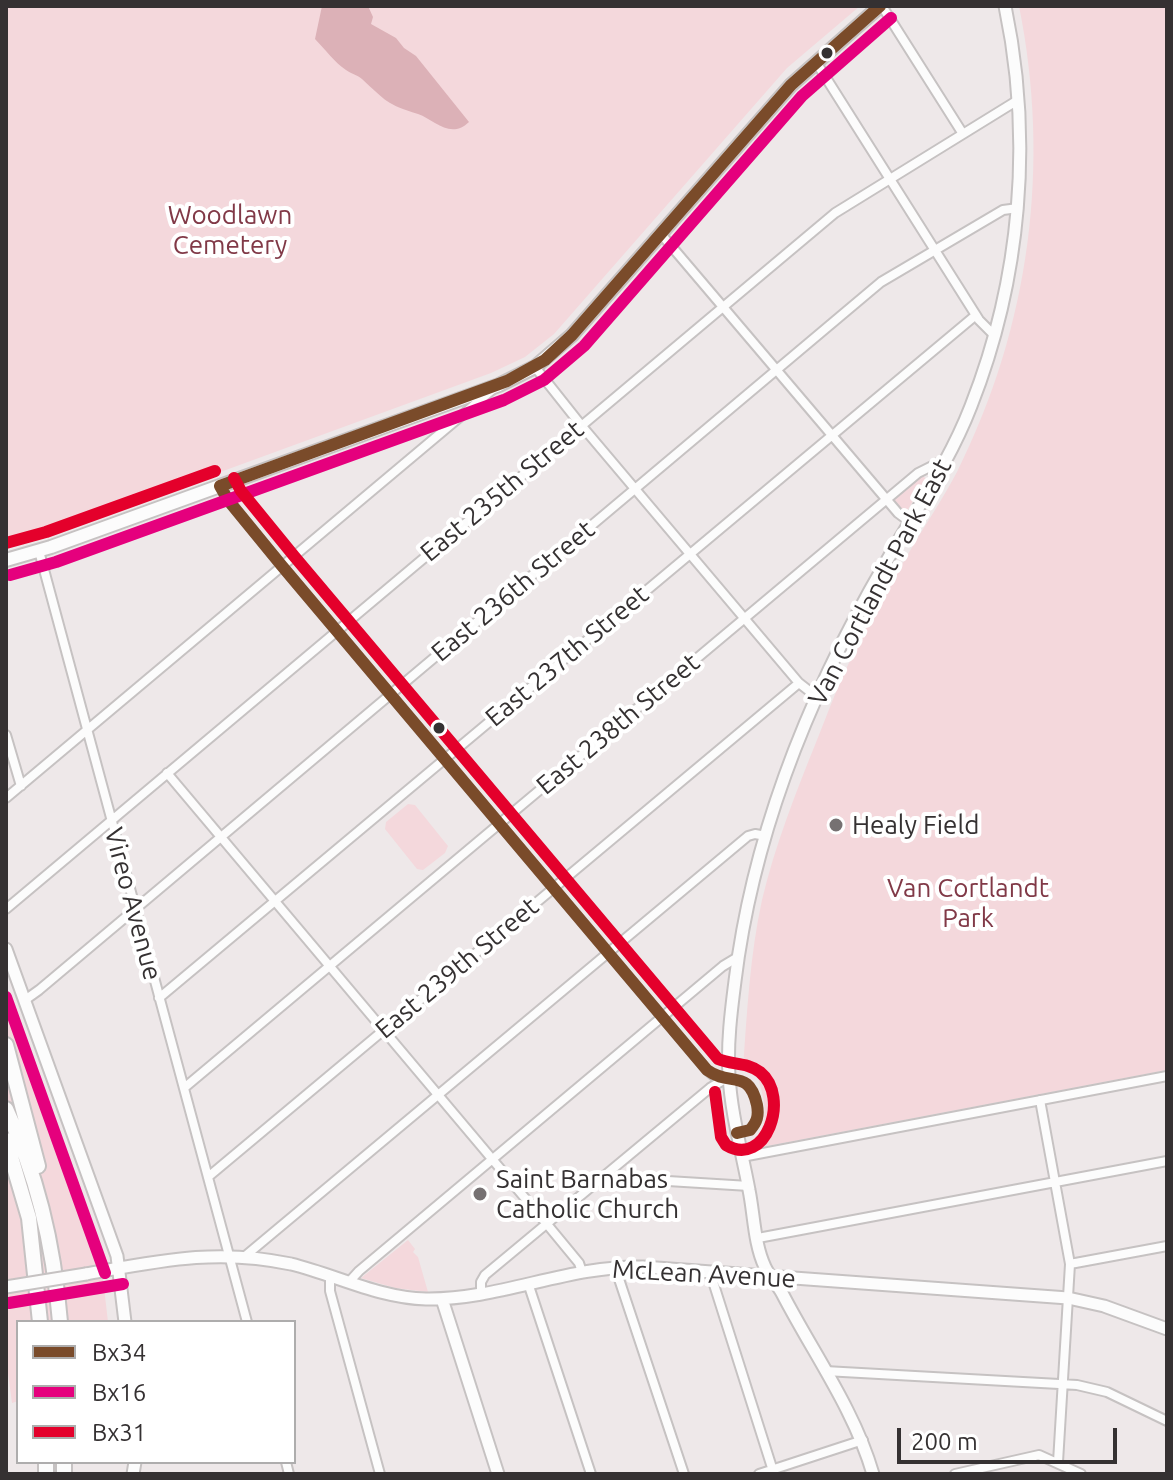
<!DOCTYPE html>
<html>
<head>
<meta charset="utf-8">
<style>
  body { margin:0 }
  #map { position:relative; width:1173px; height:1480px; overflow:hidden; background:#eee8e9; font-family:Ubuntu,sans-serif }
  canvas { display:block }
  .frame { position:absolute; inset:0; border:8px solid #353132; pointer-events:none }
  .legend { position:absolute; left:16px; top:1320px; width:280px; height:144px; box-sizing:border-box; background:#fff; border:2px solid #aeadad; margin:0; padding:10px 14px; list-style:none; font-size:24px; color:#353132 }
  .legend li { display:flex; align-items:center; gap:16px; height:40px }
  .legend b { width:40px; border:2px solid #aeadad }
  .scale { position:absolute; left:897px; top:1428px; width:220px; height:36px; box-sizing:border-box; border:4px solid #353132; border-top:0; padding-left:10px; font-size:24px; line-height:28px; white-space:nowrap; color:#353132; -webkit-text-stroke:6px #fff; paint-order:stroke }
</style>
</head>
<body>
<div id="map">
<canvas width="1173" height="1480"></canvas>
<div class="frame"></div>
<ul class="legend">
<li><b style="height:10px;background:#7a4b2a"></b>Bx34</li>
<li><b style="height:10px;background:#e5007d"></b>Bx16</li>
<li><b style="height:10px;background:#e4002b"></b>Bx31</li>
</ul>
<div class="scale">200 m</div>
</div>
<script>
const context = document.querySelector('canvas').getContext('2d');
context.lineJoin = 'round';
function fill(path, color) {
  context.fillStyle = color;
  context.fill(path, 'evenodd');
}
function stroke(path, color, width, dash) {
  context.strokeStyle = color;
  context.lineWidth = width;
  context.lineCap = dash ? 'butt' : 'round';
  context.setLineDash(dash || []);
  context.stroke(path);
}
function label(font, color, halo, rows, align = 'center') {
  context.font = font + ' Ubuntu,sans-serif';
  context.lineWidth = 8;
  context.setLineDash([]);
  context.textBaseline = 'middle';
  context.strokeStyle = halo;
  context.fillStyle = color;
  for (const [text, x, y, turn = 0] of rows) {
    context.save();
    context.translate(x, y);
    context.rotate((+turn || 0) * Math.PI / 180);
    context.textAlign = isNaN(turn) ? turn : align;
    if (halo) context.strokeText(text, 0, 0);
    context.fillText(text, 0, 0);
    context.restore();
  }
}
const green = new Path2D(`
  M 6,6 L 860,6 L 787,68 L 554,334 L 525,357 L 491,373 L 51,534 L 6,545 Z
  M 1019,6 L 1167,6 L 1167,1070 L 757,1148 L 755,1139 C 771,1121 764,1099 758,1078 L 743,1069 C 747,1012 750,955 762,900 C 775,845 796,792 817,740 C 827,715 836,690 847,667 C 869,621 894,577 920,534 C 933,513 946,493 957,472 C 1030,326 1051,165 1019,6 Z
  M 920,473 L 926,479 L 906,513 L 890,498 Z
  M 408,804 L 415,805 L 448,846 L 445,853 L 423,870 L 417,869 L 385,829 L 386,822 Z
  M 6,993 L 100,1253 L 108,1322 L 18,1322 L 18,1401 L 12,1403 L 6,1358 Z
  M 408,1240 L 415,1249 L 413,1252 L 418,1257 L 428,1292 L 395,1288 L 361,1278 Z`);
const water = new Path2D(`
  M 322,6 L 368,6 L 373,17 L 371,24 L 396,38 L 404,48 L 416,56 L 469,122 C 450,140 435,120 418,114 C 386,104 386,101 362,79 C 358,75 351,74 346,70 C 334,62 325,49 315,39 Z`);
const street = new Path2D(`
  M 882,6 L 963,134
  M 816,62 L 979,320 L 994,335
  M 661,234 L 898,513 L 910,522
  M 535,367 L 581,425 L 799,683 L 817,697
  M 220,486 L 228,500 L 282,566 L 707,1070 L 714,1076 L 729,1078
  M 39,551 L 247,1322
  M 6,735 L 21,786
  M 167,773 L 546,1223 L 579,1263 L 582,1272
  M 6,798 L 492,390
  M 6,909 L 835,213 L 1018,100
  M 159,998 L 976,315
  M 25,1000 L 39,990 L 881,282 L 1003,210 L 1018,208
  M 184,1088 L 918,473 L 946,459
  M 1040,1100 L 1070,1264 L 1058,1462
  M 742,1157 L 1167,1076
  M 208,1177 L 799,683
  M 603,1177 L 749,1186
  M 758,1238 L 1167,1161
  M 244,1257 L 748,836 L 755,834 L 766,836
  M 1070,1264 L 1167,1246
  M 615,1267 L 684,1474
  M 710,1272 L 774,1474
  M 330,1276 L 330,1291 L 380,1474
  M 349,1282 L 359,1271 L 723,966 L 738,957
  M 528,1283 L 591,1474
  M 481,1293 L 481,1282 L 485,1275 L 710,1088 L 725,1079
  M 825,1371 L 1077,1385 L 1107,1392 L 1167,1421
  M 286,1462 L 289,1474
  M 759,1474 L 863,1440
  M 955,1474 L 1039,1455 L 1081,1474`);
const secondary = new Path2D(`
  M 6,949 L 117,1256 L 125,1322
  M 86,1274 C 159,1261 217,1248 291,1264 C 336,1275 379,1298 426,1299 C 500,1300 569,1265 643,1267 L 1068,1298 L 1104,1306 L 1167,1329
  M 442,1299 L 498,1474
  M 133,1474 L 135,1462
  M 873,1474 C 854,1409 813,1353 782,1293 C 777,1284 769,1276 765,1267 C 754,1244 754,1214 749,1190 C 742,1152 731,1114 729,1075 C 727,1044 731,1012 735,981 C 753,834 811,691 885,564 C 915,511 949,463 971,406 C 1021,279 1033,139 1005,6`);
const primary = new Path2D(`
  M 6,560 L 51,547 L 499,385 L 535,367 L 572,335 L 791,85 L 880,6`);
const highway = new Path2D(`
  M 6,1045 L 38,1166
  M 6,1109 C 38,1176 54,1248 60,1322
  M 6,1140 L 29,1218 L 40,1322
  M 46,1462 L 46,1474
  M 64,1474 L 64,1462`);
const secondaryBridge = new Path2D(`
  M 6,1287 L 86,1274`);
const bus1 = new Path2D(`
  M 220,486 L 228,500 L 282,566 L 707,1070 C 730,1087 749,1068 757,1105 C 759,1116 757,1122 750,1130 L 737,1133
  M 220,486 L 507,381 L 545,360 L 572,335 L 791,85 L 880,6`);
const bus2 = new Path2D(`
  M 10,575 L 56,562 L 504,400 L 544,380 L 584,346 L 802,96 L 891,18
  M 6,997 L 105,1273
  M 9,1303 L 123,1284`);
const bus3 = new Path2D(`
  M 234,478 L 241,491 L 294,556 L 718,1059 C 732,1065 747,1062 760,1072 C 791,1097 766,1169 726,1145 L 721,1137 L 715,1092
  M 6,543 L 46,532 L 215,471`);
const markers = [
  [827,53,7,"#353132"],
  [439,728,7,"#353132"],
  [836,825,8,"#767172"],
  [480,1194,8,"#767172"]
];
const parkNames = [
  ["Woodlawn",230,215],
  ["Cemetery",230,245],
  ["Van Cortlandt",968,888],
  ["Park",968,918]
];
const streetNames = [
  ["East 235th Street",502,491,-40],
  ["Van Cortlandt Park East",880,582,-62],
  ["East 236th Street",513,591,-40],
  ["East 237th Street",567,656,-40],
  ["East 238th Street",618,724,-40],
  ["Vireo Avenue",133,904,75],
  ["East 239th Street",457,968,-40],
  ["McLean Avenue",704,1274,3]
];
const poiNames = [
  ["Healy Field",852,825],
  ["Saint Barnabas",496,1179],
  ["Catholic Church",496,1209]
];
fill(green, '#f4d8dc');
fill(water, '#dcb1b7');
stroke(street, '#c6c2c2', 12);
stroke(secondary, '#c6c2c2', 15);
stroke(primary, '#c6c2c2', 16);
stroke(highway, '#c6c2c2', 18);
stroke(street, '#fcfcfc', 8);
stroke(secondary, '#fcfcfc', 11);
stroke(primary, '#fcfcfc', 12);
stroke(highway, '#fcfcfc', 14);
stroke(secondaryBridge, '#c6c2c2', 15, []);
stroke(secondaryBridge, '#fcfcfc', 11);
stroke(bus1, '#7a4b2a', 12);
stroke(bus2, '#e5007d', 12);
stroke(bus3, '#e4002b', 12);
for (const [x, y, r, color] of markers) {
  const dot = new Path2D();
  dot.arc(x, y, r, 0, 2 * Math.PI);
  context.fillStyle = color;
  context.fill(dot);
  stroke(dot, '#fff', 3);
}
label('26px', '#813947', '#fff', parkNames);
label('26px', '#353132', '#fff', streetNames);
label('26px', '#353132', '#fff', poiNames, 'left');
</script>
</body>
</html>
